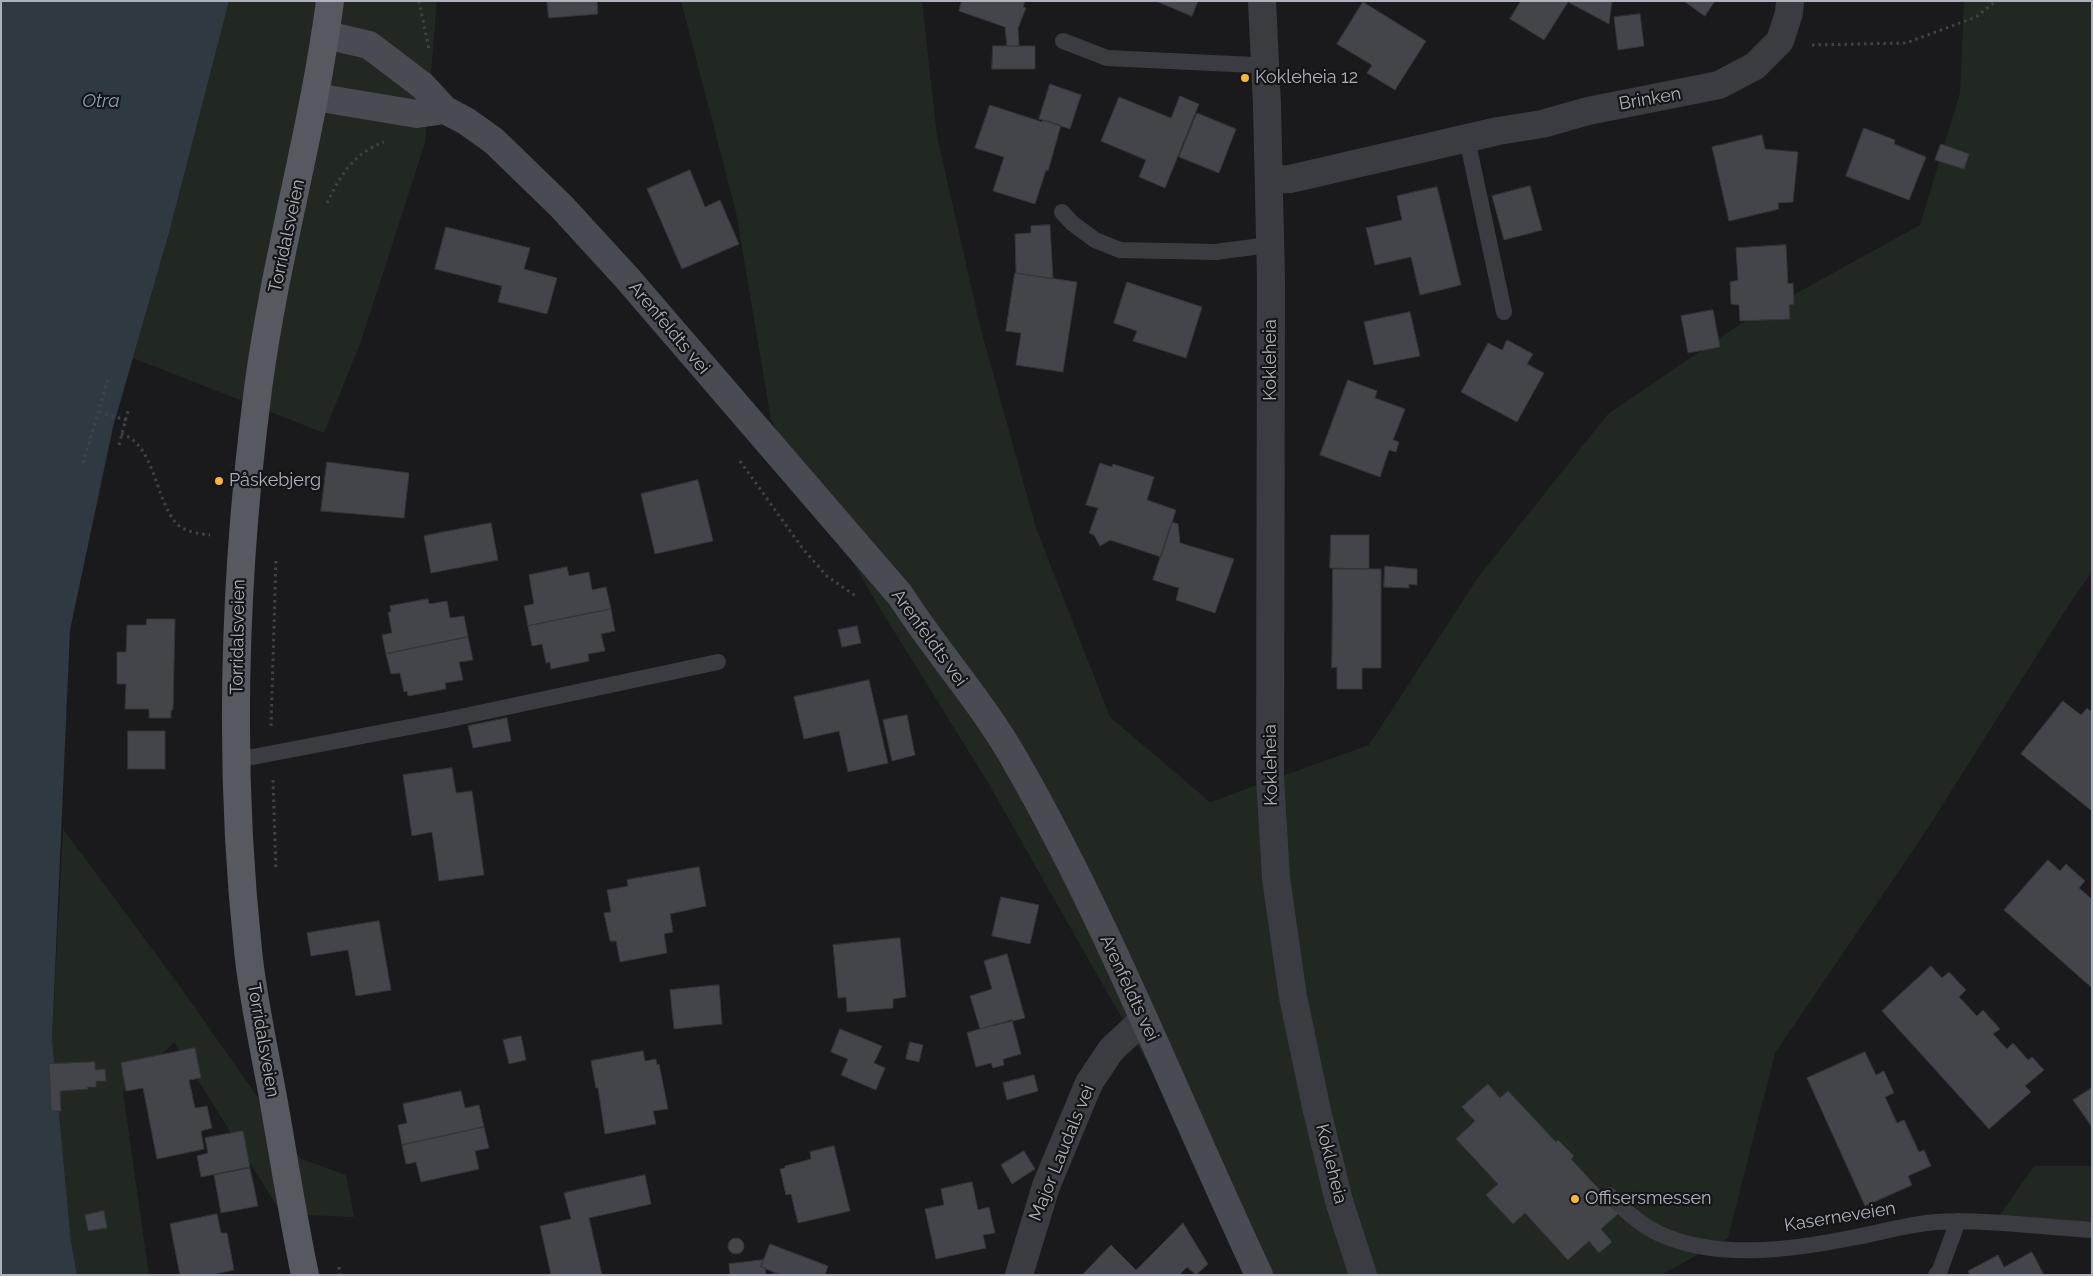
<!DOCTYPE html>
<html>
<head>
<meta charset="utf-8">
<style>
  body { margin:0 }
  #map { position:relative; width:2093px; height:1276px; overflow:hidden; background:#1a1a1d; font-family:Raleway,sans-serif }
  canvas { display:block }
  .frame { position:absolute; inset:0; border:2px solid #adb1bc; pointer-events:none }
</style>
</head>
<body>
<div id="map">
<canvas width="2093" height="1276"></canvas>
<div class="frame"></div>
</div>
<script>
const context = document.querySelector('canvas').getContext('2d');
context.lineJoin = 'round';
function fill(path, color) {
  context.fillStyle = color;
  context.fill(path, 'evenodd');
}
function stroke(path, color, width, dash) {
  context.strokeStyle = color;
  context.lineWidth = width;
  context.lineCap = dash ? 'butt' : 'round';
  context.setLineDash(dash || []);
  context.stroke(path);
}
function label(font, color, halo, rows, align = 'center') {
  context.font = font + ' Raleway,sans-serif';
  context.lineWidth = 4.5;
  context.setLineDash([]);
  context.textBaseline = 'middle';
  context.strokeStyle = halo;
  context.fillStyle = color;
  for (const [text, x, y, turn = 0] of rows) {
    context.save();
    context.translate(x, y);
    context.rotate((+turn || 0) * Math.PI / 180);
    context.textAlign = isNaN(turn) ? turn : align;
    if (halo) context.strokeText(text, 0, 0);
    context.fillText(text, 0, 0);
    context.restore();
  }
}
const green = new Path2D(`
  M 229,1 L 437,1 L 425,143 L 360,344 L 324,433 L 133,358 L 169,233 Z
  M 681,1 L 922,1 L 937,136 L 981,330 L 1036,528 L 1110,717 L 1210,802 L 1369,745 L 1479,576 L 1608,414 L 1739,325 L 1920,225 L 1960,93 L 1964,1 L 2092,1 L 2092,572 L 2068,606 L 1926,831 L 1775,1053 L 1728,1238 L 1661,1275 L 1250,1275 L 1189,1136 L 987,781 L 876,602 L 771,420 L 736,212 Z
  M 63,829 L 181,988 L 301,1159 L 346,1175 L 354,1217 L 282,1214 L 174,1042 L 123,1092 L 149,1275 L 77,1275 L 71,1241 L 52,1039 Z
  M 2034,1166 L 2092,1166 L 2092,1238 L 1995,1222 Z`);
const water = new Path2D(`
  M 1,1 L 229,1 L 169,233 L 113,427 L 70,630 L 52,1039 L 71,1241 L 77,1275 L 1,1275 Z`);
const building = new Path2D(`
  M 547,1 L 597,1 L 598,14 L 549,18 Z
  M 962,1 L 1025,1 L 1023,7 L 1026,8 L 1018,28 L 1019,46 L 1007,46 L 1005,27 L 959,11 Z
  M 1156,1 L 1198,1 L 1192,16 Z
  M 1521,1 L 1612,1 L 1609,24 L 1568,2 L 1544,40 L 1510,19 Z
  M 1684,1 L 1715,1 L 1705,16 Z
  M 1363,2 L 1426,41 L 1395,90 L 1367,73 L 1372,65 L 1337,44 Z
  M 1640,14 L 1644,46 L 1618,50 L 1614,17 Z
  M 993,46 L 1035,46 L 1035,69 L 992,69 Z
  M 1050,84 L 1081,95 L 1070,129 L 1039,119 Z
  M 1180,96 L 1199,104 L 1165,188 L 1139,177 L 1146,160 L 1101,141 L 1119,97 L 1171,118 Z
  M 990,105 L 1042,122 L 1043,120 L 1061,125 L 1048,171 L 1046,170 L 1035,204 L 993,191 L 1004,157 L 975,148 Z
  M 1197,113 L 1236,129 L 1219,173 L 1179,157 Z
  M 1864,128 L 1895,140 L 1894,144 L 1926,157 L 1909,200 L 1846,176 Z
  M 1762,135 L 1765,149 L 1798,152 L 1793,202 L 1778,203 L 1779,209 L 1729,221 L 1712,147 Z
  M 1941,144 L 1969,154 L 1964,169 L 1935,160 Z
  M 690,170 L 705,207 L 720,200 L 739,244 L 682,269 L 647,189 Z
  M 1530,186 L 1542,230 L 1504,240 L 1492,196 Z
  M 1437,187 L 1461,285 L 1420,295 L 1411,257 L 1375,265 L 1366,228 L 1402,220 L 1397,196 Z
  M 1050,225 L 1053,279 L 1016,273 L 1015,234 L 1031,233 L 1031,226 Z
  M 446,227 L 530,248 L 524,269 L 557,278 L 547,314 L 498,302 L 502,286 L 435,269 Z
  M 1786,245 L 1788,284 L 1793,283 L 1794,304 L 1789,305 L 1790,319 L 1740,321 L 1739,305 L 1731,304 L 1730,282 L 1738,280 L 1736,248 Z
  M 1015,273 L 1077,282 L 1063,372 L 1016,365 L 1021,333 L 1006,331 Z
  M 1127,282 L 1202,307 L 1186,358 L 1133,341 L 1137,331 L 1114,323 Z
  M 1713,310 L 1720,347 L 1688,353 L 1681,316 Z
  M 1410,312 L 1420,356 L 1374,365 L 1364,322 Z
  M 1507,340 L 1533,354 L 1527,364 L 1544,373 L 1517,422 L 1461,392 L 1488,343 L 1502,350 Z
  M 1348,380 L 1377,391 L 1375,398 L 1405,409 L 1393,440 L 1399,442 L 1396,452 L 1389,450 L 1380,477 L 1320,455 Z
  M 327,462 L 409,473 L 404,518 L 321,511 Z
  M 1100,463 L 1112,467 L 1113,464 L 1154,477 L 1147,500 L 1176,510 L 1161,557 L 1110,540 L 1100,546 L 1094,535 L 1089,533 L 1098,508 L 1086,505 Z
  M 698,480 L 713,541 L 655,554 L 641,494 Z
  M 1172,522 L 1178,524 L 1180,543 L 1234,559 L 1215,613 L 1176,600 L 1179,588 L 1153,580 Z
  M 491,523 L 498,560 L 431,573 L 424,536 Z
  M 1331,535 L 1369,535 L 1369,569 L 1330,568 Z
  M 1385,566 L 1417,569 L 1417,585 L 1409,584 L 1409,588 L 1384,587 Z
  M 567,567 L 569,576 L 589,572 L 592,590 L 606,587 L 611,609 L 528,626 L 524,606 L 534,604 L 529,575 Z
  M 1333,569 L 1381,569 L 1381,668 L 1362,668 L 1362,689 L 1337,689 L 1337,667 L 1332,668 Z
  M 428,599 L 429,604 L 447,601 L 450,618 L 464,616 L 468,637 L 386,654 L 382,635 L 392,633 L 388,612 L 391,612 L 390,606 Z
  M 611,609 L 615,631 L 601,634 L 605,651 L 588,654 L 589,661 L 551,669 L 550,662 L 546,663 L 542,644 L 532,646 L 528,626 Z
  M 147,619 L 175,619 L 173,710 L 171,710 L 171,718 L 149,718 L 149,709 L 125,709 L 126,684 L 117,684 L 117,652 L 126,652 L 127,625 L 146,625 Z
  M 857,626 L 861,643 L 842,647 L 838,630 Z
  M 468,637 L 473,660 L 459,662 L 463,680 L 445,683 L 446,689 L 408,696 L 407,691 L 404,692 L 400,673 L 391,674 L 386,654 Z
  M 869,680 L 888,763 L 848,772 L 839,731 L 804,739 L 794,697 Z
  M 2063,701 L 2081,715 L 2087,708 L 2092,712 L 2092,811 L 2021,754 Z
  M 907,715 L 915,755 L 892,761 L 883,720 Z
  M 507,718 L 511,741 L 473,748 L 468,726 Z
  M 128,731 L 165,731 L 165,769 L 128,769 Z
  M 452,768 L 456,793 L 472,791 L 484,875 L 439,881 L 432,832 L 412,836 L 403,775 Z
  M 2048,860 L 2060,871 L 2066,864 L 2085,881 L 2079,888 L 2092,899 L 2092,988 L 2004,910 Z
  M 699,867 L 706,906 L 670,914 L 673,932 L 664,934 L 667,953 L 620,962 L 616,941 L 610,941 L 604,913 L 611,912 L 607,890 L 628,886 L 627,880 Z
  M 1001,897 L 1039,905 L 1030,944 L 992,936 Z
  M 379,921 L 391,990 L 356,996 L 348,950 L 311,956 L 307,933 Z
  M 900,938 L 906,997 L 893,999 L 893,1008 L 847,1012 L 846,997 L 838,998 L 833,945 Z
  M 1007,954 L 1025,1018 L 980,1029 L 970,996 L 992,989 L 984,961 Z
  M 1931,966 L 1942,978 L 1949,972 L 1966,990 L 1959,997 L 1977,1016 L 1983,1010 L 2000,1029 L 1993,1034 L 2007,1049 L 2013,1043 L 2028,1060 L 2032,1057 L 2044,1070 L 2025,1086 L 2031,1092 L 1989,1129 L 1882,1011 Z
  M 719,985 L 722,1024 L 674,1029 L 670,990 Z
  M 1012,1020 L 1021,1054 L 1003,1059 L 1004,1065 L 993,1068 L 991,1063 L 976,1067 L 967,1033 Z
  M 840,1029 L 882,1046 L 874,1063 L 885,1068 L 876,1090 L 841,1075 L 848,1059 L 831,1052 Z
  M 521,1036 L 526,1060 L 509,1064 L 503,1040 Z
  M 910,1042 L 923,1045 L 919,1062 L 906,1059 Z
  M 195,1048 L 201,1078 L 189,1080 L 195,1108 L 207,1106 L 212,1128 L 201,1131 L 204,1149 L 157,1159 L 143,1088 L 126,1091 L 121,1063 Z
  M 643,1051 L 645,1061 L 656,1059 L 657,1065 L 659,1064 L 668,1109 L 653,1111 L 656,1124 L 605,1134 L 598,1088 L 596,1088 L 591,1061 Z
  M 1865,1052 L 1876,1075 L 1884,1071 L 1894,1093 L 1885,1097 L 1897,1123 L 1904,1120 L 1919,1152 L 1924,1150 L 1931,1166 L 1908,1176 L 1912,1185 L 1865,1206 L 1807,1078 Z
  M 95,1062 L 95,1070 L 105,1069 L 106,1081 L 96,1081 L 96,1087 L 87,1087 L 88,1089 L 60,1091 L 61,1111 L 51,1111 L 49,1064 Z
  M 1034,1075 L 1038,1091 L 1007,1100 L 1003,1083 Z
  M 1488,1084 L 1500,1098 L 1508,1091 L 1556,1142 L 1558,1140 L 1574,1156 L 1571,1159 L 1620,1212 L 1601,1229 L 1612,1242 L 1599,1253 L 1589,1241 L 1568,1260 L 1525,1213 L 1513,1224 L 1486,1195 L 1498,1184 L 1456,1139 L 1475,1121 L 1462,1107 Z
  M 2092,1088 L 2092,1127 L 2073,1100 Z
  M 461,1091 L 465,1108 L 479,1105 L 484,1127 L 402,1145 L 398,1125 L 407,1123 L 403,1104 Z
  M 484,1127 L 489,1148 L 475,1151 L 479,1169 L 421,1182 L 416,1162 L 406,1164 L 402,1145 Z
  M 243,1131 L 250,1167 L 201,1177 L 197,1156 L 208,1153 L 205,1138 Z
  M 834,1146 L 850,1211 L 798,1223 L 791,1194 L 786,1195 L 780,1169 L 785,1168 L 785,1166 L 811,1159 L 810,1152 Z
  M 1024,1151 L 1035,1169 L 1012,1184 L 1001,1165 Z
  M 250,1168 L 258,1206 L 221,1213 L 214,1175 Z
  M 645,1175 L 651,1204 L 589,1218 L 602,1275 L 551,1275 L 540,1226 L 571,1219 L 564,1193 Z
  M 972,1182 L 978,1210 L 989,1207 L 995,1233 L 983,1235 L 986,1248 L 936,1259 L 925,1209 L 944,1205 L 941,1189 Z
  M 104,1211 L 107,1228 L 88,1231 L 85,1215 Z
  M 217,1214 L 221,1233 L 227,1233 L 234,1270 L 211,1275 L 180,1275 L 170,1224 Z
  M 1183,1223 L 1208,1264 L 1196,1275 L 1187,1267 L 1179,1275 L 1082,1275 L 1111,1245 L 1136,1270 Z
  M728 1246a8 8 0 1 1 16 0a8 8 0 1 1-16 0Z
  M 770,1244 L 828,1266 L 825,1275 L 781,1275 L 761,1267 Z
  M 2032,1252 L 2044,1275 L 1970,1275 L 1968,1271 L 1998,1255 L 2004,1267 Z
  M 763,1260 L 761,1267 L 765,1268 L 766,1275 L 778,1273 L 779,1275 L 730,1275 L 729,1264 Z`);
const path = new Path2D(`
  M 419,1 L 429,49
  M 1812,45 L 1906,43 L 1976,17 L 1996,1
  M 327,203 C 341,174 353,154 384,142
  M 99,412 L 126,420
  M 121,434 C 155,443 155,501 177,524 C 185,532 200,534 210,535
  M 119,445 L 128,411
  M 740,461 L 803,549 L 827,576 L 857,597
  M 83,463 L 109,376
  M 271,726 L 276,560
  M 273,780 L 276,871
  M 339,1267 L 340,1275`);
const lane = new Path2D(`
  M 1063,41 L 1107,58 L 1254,65 L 1265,63
  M 1467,139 L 1504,312
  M 1062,212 L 1072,223 L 1095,240 L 1120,250 L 1215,252 L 1269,245
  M 237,760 L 446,720 L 718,662
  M 1609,1195 C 1625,1210 1640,1225 1660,1234 C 1717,1260 1791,1250 1851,1238 C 1879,1233 1908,1224 1936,1222 C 1987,1219 2041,1227 2092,1230
  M 1936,1275 L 1940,1270 L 1958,1221`);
const street = new Path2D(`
  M 1262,1 L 1267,105 L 1271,281 L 1270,778 L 1276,878 L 1293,997 L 1317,1111 L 1339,1201 L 1363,1275
  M 1269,180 L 1290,179 L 1498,131 L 1542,124 L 1588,111 L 1719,85 L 1755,66 L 1780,41 L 1789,13 L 1790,1
  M 1019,1275 L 1046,1186 L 1089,1083 L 1111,1050 L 1143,1020`);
const secondary = new Path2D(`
  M 326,35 L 369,45 L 423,86 L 445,110 L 466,121 L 494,141 L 562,207 L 627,278 L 900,595 C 936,651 982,702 1015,760 C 1110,925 1178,1103 1259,1275
  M 315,97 L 417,114 L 445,110`);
const primary = new Path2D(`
  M 305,1275 C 293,1218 284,1160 274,1103 C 265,1052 253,1001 248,950 C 228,764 234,574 258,389 C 275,258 313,132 330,1`);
const markers = [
  [1245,78,5,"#f7b738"],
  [219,481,5,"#f7b738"],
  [1575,1199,5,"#f7b738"]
];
const poiNames = [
  ["Kokleheia 12",1255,78],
  ["Påskebjerg",229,481],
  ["Offisersmessen",1585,1199]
];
const streetNames = [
  ["Brinken",1650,99,-10],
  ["Torridalsveien",287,236,-78],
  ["Arenfeldts vei",669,328,50],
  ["Kokleheia",1271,360,-90],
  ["Torridalsveien",238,637,-89],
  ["Arenfeldts vei",929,638,54],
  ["Kokleheia",1271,765,-91],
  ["Arenfeldts vei",1129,988,65],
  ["Torridalsveien",263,1040,80],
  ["Major Laudals vei",1062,1153,-68],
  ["Kokleheia",1331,1164,76],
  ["Kaserneveien",1840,1217,-9]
];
const waterNames = [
  ["Otra",101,101]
];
fill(green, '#202821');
fill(water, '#2f3942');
fill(building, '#44454a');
stroke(building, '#343439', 1);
stroke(path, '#414349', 3, [2.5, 4]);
stroke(lane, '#3b3c42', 16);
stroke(street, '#3b3c42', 28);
stroke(secondary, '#494b52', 28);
stroke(primary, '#575961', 28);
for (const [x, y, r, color] of markers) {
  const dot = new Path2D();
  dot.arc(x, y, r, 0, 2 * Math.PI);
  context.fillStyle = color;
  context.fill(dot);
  stroke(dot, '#151518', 2);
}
label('18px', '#adb1bc', '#151518', poiNames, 'left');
label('18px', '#adb1bc', '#151518', streetNames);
label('italic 19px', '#839fb8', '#151518', waterNames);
</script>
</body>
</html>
